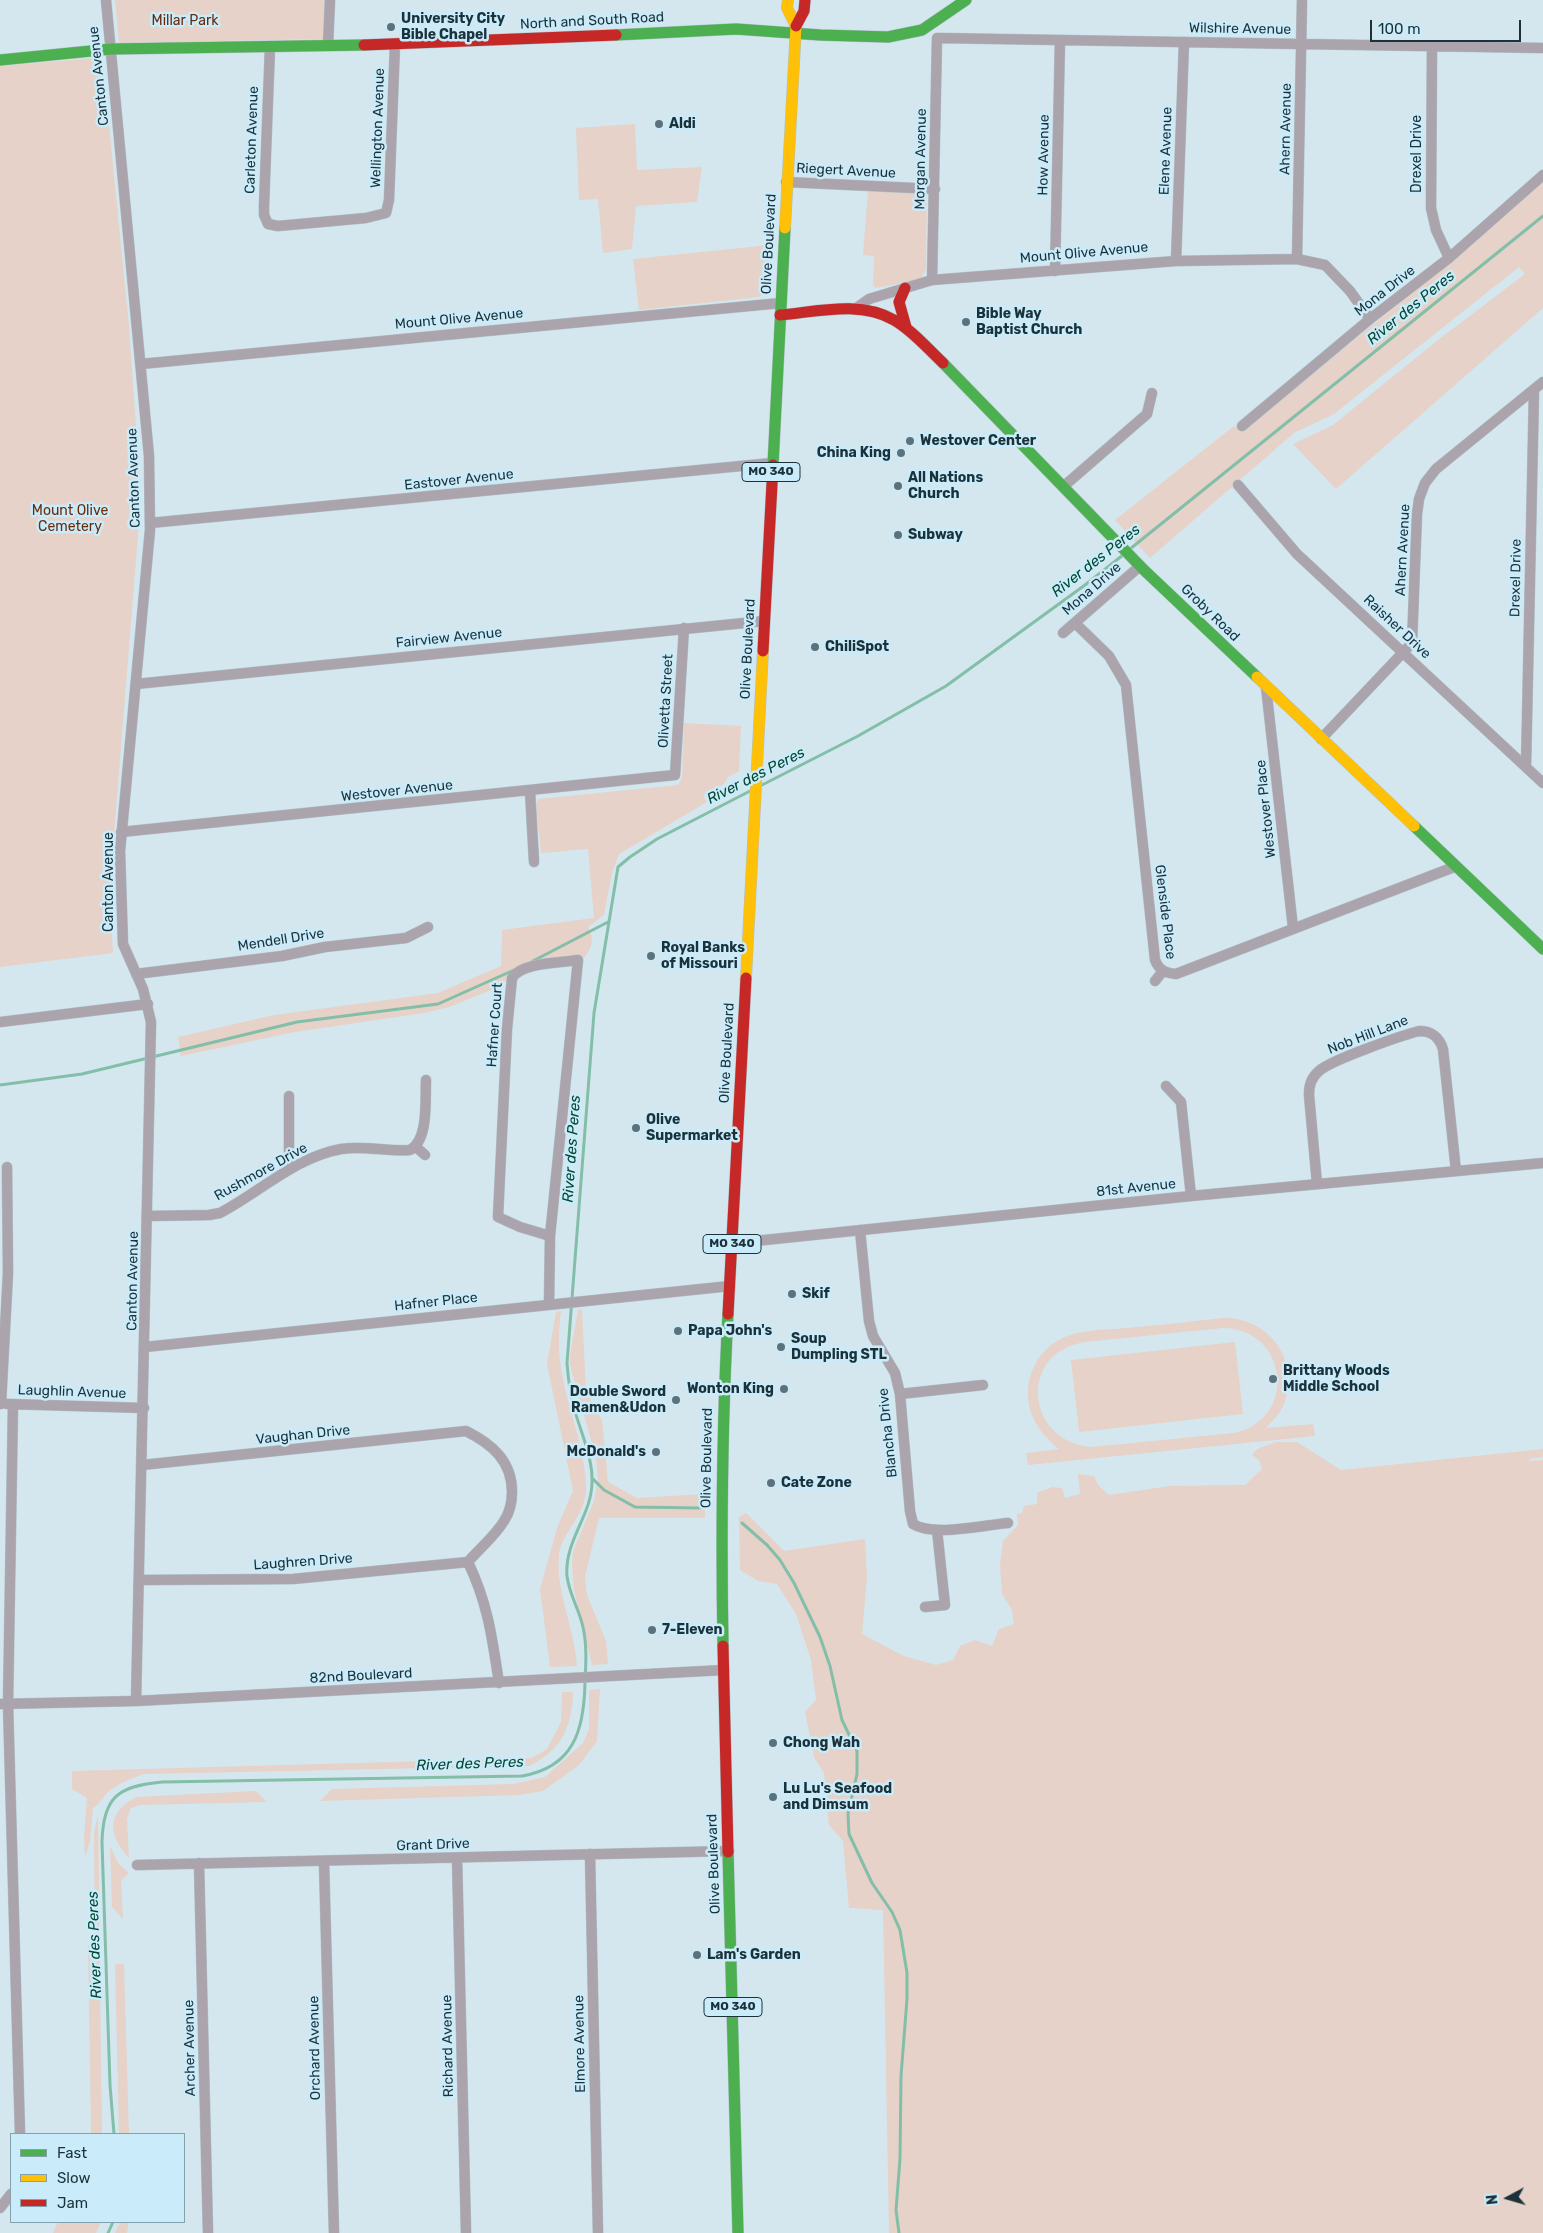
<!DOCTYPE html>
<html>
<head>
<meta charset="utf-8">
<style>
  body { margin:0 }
  #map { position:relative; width:1543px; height:2233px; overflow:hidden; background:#d4e7ee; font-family:Rubik,sans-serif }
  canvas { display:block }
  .legend { position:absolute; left:10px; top:2133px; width:175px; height:90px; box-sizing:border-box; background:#caebf9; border:1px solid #84a1ad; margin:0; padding:6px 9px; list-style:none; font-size:15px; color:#1b323b }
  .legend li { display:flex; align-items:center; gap:10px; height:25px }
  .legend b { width:25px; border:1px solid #84a1ad }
  .north { position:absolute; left:1483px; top:2173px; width:50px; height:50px; -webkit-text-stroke:4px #caebf9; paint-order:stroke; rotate:264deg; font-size:14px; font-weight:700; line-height:20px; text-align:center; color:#1b323b }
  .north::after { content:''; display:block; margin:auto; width:18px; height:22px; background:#1b323b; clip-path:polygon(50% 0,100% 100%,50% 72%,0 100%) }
  .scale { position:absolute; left:1370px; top:20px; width:151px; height:22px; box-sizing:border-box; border:2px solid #1b323b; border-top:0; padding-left:6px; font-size:15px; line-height:18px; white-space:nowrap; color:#1b323b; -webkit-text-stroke:4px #caebf9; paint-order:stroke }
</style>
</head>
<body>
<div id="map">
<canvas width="1543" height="2233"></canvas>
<ul class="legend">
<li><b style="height:6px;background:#4caf50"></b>Fast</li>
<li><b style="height:6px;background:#ffc107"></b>Slow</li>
<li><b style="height:6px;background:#c62828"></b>Jam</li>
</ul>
<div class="north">N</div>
<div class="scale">100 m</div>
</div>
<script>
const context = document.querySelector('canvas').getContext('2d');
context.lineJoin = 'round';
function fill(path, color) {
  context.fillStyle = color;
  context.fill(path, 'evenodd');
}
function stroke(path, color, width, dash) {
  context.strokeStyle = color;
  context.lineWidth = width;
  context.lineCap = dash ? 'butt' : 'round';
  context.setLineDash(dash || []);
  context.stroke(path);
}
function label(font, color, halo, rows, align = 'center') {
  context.font = font + ' Rubik,sans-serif';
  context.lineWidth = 5;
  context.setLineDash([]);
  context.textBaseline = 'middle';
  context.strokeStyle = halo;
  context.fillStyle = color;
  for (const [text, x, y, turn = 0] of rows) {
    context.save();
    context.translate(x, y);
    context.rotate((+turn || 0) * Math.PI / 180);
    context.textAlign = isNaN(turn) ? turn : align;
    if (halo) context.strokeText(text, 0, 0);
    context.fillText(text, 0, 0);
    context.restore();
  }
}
const green = new Path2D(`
  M 115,0 L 325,0 L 323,39 L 119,43 Z
  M 94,58 L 103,65 L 129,326 L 141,498 L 114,834 L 111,919 L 113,953 L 0,967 L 0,66 Z
  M 635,124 L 637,170 L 702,167 L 697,202 L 636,206 L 632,249 L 603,253 L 598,199 L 579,200 L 576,128 Z
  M 1543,182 L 1543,308 L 1336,489 L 1293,444 L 1333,425 L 1438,340 L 1525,274 L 1519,267 L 1334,414 L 1294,433 L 1150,558 L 1115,520 L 1234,426 L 1242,431 L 1438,272 Z
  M 868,191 L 922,193 L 927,196 L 926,269 L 920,280 L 875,288 L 873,284 L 874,256 L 863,255 Z
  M 770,245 L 768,291 L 759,297 L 639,310 L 633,259 Z
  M 684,723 L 741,726 L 739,771 L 728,777 L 724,784 L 703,795 L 707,802 L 619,854 L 612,872 L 604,915 L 588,927 C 594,939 593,945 585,957 L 549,958 L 510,975 L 501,986 L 449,1007 L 424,1013 L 295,1032 L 181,1056 L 178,1037 L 274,1015 L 438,993 L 501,966 L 502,930 L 594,918 L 588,849 L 541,853 L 536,804 L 538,799 L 678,785 L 682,778 Z
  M 582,1309 L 586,1392 L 602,1420 L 608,1482 L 637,1498 L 705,1494 L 705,1518 L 599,1518 L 585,1577 L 587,1595 L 606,1641 L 608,1664 L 592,1665 L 574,1590 L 572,1567 L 573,1551 L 594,1501 L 598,1479 L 596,1458 L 570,1365 L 570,1355 L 578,1310 Z
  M 561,1311 C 559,1328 558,1344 560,1361 C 565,1403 585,1444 586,1487 C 588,1511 562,1533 559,1554 C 555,1591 575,1629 577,1666 L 550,1667 L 540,1589 L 558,1525 L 573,1491 L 547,1364 L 556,1312 Z
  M 1222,1318 C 1268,1316 1301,1360 1284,1404 C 1280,1414 1272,1421 1266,1428 L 1313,1424 L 1315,1436 L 1028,1465 L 1026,1453 L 1059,1449 C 1040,1434 1026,1414 1028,1388 C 1030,1369 1040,1351 1057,1341 C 1077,1329 1104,1330 1127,1328 C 1159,1325 1190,1322 1222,1318 ZM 1223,1328 C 1289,1329 1298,1420 1234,1433 L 1091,1447 C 1025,1441 1018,1352 1085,1342 Z
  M 1235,1342 L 1243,1414 L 1079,1432 L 1071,1360 Z
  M 1276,1442 L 1297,1442 L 1341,1470 L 1543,1449 L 1543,1457 L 1529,1459 L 1530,1461 L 1543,1460 L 1543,2233 L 889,2233 L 883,1910 L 849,1908 L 843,1841 L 829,1825 L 824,1773 L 814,1757 L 805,1712 L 816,1700 L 811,1660 L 796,1614 L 777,1584 L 758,1581 L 740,1570 L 739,1517 L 746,1513 L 784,1551 L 865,1539 L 867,1577 L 862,1634 L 904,1656 L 936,1665 L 953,1660 L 960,1646 L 975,1640 L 992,1646 L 999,1629 L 1014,1624 L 1012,1610 L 1002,1594 L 1000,1565 L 1003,1541 L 1018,1525 L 1017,1514 L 1022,1513 L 1024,1506 L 1037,1504 L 1037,1493 L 1052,1487 L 1062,1488 L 1065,1498 L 1080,1494 L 1078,1474 L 1094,1476 L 1098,1485 L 1109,1495 L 1170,1486 L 1245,1485 L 1262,1469 L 1259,1460 L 1252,1455 L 1257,1449 Z
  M 600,1689 L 597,1741 L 579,1765 L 543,1791 L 520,1795 L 320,1801 L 332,1789 L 513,1784 L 545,1777 L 583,1743 L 589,1729 L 589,1690 Z
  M 562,1692 L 573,1692 C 572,1727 562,1750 529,1766 L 143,1774 C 131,1779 117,1784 107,1793 C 102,1798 100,1804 93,1808 L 90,1841 L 85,1857 L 84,1837 L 87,1798 L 72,1789 L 72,1771 L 532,1758 L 547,1749 L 561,1722 Z
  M 256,1791 L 267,1802 L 140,1805 L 131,1808 L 127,1819 L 129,1858 C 108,1835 106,1813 136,1797 Z
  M 98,1815 L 102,2134 L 91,2134 L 88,1945 L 95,1946 L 94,1833 Z
  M 110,1846 L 118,1863 L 129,1873 L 121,1881 L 123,1919 L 112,1907 Z
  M 115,1964 L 124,1964 L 129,2134 L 119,2134 Z
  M 58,2222 L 101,2222 L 96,2233 L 53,2233 Z
  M 120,2222 L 129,2222 L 127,2233 L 115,2233 Z`);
const stream = new Path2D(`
  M 1130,549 L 1543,216
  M 760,786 L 858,736 L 946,686 L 1085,585 L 1123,555
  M 533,961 L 608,922
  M 0,1085 L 82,1074 L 297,1022 L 438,1004 L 514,970
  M 593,1479 L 604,1490 L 635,1507 L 700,1508
  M 742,1523 L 767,1545 L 780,1560 L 794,1583 L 820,1637 L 830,1666 L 842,1720 L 857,1751 L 857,1774 L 848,1814 L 849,1834 L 872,1883 L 892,1912 L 900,1930 L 907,1973 L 907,1999 L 901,2076 L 900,2159 L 896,2210 L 899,2233
  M 114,2134 L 110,2085 L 102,1842 C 103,1797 118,1786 162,1782 L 522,1776 C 574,1767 584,1730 585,1683 C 586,1664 587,1645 583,1627 C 579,1609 569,1594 567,1576 C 564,1541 592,1515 592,1482 C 593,1456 579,1429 573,1404 C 570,1391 568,1377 567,1363 L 594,1013 L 618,867 L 630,857 L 657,839 L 750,791
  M 108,2233 L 113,2222`);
const street = new Path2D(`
  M 106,0 L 149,456 L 150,530 L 120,851 L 123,944 L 143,989 L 151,1022 L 136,1701
  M 328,45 L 330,0
  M 270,46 L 264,206 L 264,215 L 268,224 L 278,226 L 366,218 L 386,213 L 389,200 L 395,44
  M 1432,46 L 1431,208 L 1436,230 L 1449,258
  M 786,182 L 935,189
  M 1297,259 L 1302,0
  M 1176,261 L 1184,42
  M 1055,271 L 1060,40
  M 932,280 L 937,38 L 1543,48
  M 855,309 L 869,299 L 932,280 L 1176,261 L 1297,259 L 1325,265 L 1350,291 L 1370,319
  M 141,364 L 781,303
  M 1242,426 L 1370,319 L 1449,258 L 1543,175
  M 1238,485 L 1297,554 L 1543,783
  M 1064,486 L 1147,414 L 1152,393
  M 150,523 L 772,463
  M 1075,623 L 1109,656 L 1126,685 L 1155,960 C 1159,970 1165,973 1176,974 L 1454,867
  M 1063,633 L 1140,566
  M 136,684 L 764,621
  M 1266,687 L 1293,928
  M 1321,739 L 1412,643 L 1417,514 L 1419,499 L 1425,483 L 1436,469 L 1543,382
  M 1526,767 L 1534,390
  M 530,791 L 534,862
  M 121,832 L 675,775 L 684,628
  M 136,974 L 282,956 L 325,947 L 406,938 L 428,927
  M 1155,981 L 1163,971
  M 0,1022 L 148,1004
  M 1166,1086 L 1181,1102 L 1191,1196
  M 416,1147 L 425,1155
  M 289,1170 L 289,1096
  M 1317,1184 L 1309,1095 C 1309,1085 1311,1078 1319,1071 C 1331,1060 1400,1036 1419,1031 C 1432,1031 1439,1037 1443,1049 L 1456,1171
  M 148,1216 L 209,1215 L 220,1213 C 260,1192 296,1157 341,1149 C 364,1145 387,1152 410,1150 C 429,1140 425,1100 426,1080
  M 860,1230 L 869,1321 L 873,1336 L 895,1373 L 900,1394 L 910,1511 L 913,1524 C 933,1537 984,1525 1008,1523
  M 732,1240 L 755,1241 L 1191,1196 L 1543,1163
  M 549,1305 L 550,1236 L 578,960 C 560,963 522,962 512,978 L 507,1029 L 498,1217 L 520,1227 L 550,1236
  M 145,1347 L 730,1286
  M 900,1394 L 983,1385
  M 1,1404 L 8,1273 L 7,1167
  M 7,1404 L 144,1408
  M 13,1404 L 8,1704 L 20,2134
  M 142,1465 L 466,1431 C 492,1444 512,1461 512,1492 C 512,1502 510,1512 504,1521 C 495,1536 479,1549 468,1562 C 488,1604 492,1637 499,1683
  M 139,1580 L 293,1579 L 468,1562
  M 925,1607 L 945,1605 L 937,1530
  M 0,1704 L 136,1701 L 724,1670
  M 590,1854 L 598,2233
  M 457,1858 L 466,2233
  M 324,1862 L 334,2233
  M 199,1863 L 208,2233
  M 137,1865 L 729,1851
  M 0,2208 L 11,2194`);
const fast = new Path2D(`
  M 616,35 L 736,29 L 820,35 L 888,37 L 922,30 L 966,0
  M 0,60 L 111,49 L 364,45
  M 943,363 L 1144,570 L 1257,677
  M 773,465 L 785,228
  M 1414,826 L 1543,949
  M 723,1646 C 721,1535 722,1425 728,1314
  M 728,1852 L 738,2233`);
const slow = new Path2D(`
  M 785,228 L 796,26 L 787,8 L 788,0
  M 1257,677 L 1414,826
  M 746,978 L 763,651`);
const jam = new Path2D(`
  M 796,26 L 804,11 L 805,0
  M 364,45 L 616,35
  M 905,288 L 899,302 L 906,327
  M 780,315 C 816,312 860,300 894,320 C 913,331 927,348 943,363
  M 763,651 L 773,465
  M 728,1314 L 746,978
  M 723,1646 L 728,1852`);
const markers = [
  [391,27,5,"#5c717a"],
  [659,124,5,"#5c717a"],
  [966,322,5,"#5c717a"],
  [910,441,5,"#5c717a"],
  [901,453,5,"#5c717a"],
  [898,486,5,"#5c717a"],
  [898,535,5,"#5c717a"],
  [815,647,5,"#5c717a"],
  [651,956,5,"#5c717a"],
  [636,1128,5,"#5c717a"],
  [792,1294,5,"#5c717a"],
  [678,1331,5,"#5c717a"],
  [781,1347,5,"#5c717a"],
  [1273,1379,5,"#5c717a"],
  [784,1389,5,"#5c717a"],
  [676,1400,5,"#5c717a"],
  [656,1452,5,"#5c717a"],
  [771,1483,5,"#5c717a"],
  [652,1630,5,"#5c717a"],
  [773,1743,5,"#5c717a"],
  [773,1797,5,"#5c717a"],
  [697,1955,5,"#5c717a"]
];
const shields = [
  [771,472,58],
  [732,1244,58],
  [733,2007,58]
];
const shieldNames = [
  ["MO 340",771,472],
  ["MO 340",732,1244],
  ["MO 340",733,2007]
];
const poiNames = [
  ["University City",401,19],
  ["Bible Chapel",401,35],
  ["Aldi",669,124],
  ["Bible Way",976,314],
  ["Baptist Church",976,330],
  ["Westover Center",920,441],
  ["China King",891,453,"right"],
  ["All Nations",908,478],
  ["Church",908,494],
  ["Subway",908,535],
  ["ChiliSpot",825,647],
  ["Royal Banks",661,948],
  ["of Missouri",661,964],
  ["Olive",646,1120],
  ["Supermarket",646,1136],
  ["Skif",802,1294],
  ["Papa John's",688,1331],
  ["Soup",791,1339],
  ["Dumpling STL",791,1355],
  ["Brittany Woods",1283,1371],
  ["Middle School",1283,1387],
  ["Wonton King",774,1389,"right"],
  ["Double Sword",666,1392,"right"],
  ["Ramen&Udon",666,1408,"right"],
  ["McDonald's",646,1452,"right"],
  ["Cate Zone",781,1483],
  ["7-Eleven",662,1630],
  ["Chong Wah",783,1743],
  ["Lu Lu's Seafood",783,1789],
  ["and Dimsum",783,1805],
  ["Lam's Garden",707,1955]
];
const parkNames = [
  ["Millar Park",185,21],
  ["Mount Olive",70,511],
  ["Cemetery",70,527]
];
const streetNames = [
  ["North and South Road",592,21,-3],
  ["Wilshire Avenue",1240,29,1],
  ["Canton Avenue",99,76,-96],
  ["Wellington Avenue",378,128,-88],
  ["Ahern Avenue",1286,129,-89],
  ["Carleton Avenue",252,140,-88],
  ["Elene Avenue",1166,151,-88],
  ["Drexel Drive",1417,154,-90],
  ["How Avenue",1044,155,-89],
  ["Morgan Avenue",921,159,-89],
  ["Riegert Avenue",846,171,3],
  ["Olive Boulevard",769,244,-87],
  ["Mount Olive Avenue",1084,253,-5],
  ["Mona Drive",1385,291,-38],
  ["Mount Olive Avenue",459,319,-5],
  ["Canton Avenue",134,478,-92],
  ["Eastover Avenue",459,480,-6],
  ["Ahern Avenue",1403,550,-87],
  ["Drexel Drive",1516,578,-89],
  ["Mona Drive",1092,589,-41],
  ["Groby Road",1210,613,44],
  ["Raisher Drive",1397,627,43],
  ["Fairview Avenue",449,638,-6],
  ["Olive Boulevard",748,649,-87],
  ["Olivetta Street",666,701,-87],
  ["Westover Avenue",397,791,-6],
  ["Westover Place",1266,809,-96],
  ["Canton Avenue",109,882,-90],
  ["Glenside Place",1165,912,83],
  ["Mendell Drive",281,940,-9],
  ["Hafner Court",495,1025,-86],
  ["Nob Hill Lane",1368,1035,-21],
  ["Olive Boulevard",727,1053,-87],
  ["Rushmore Drive",261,1172,-29],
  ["81st Avenue",1136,1188,-6],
  ["Canton Avenue",133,1281,-89],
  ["Hafner Place",436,1302,-6],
  ["Laughlin Avenue",72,1392,2],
  ["Blancha Drive",888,1433,-96],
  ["Vaughan Drive",303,1435,-6],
  ["Olive Boulevard",707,1458,-89],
  ["Laughren Drive",303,1562,-4],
  ["82nd Boulevard",361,1676,-3],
  ["Grant Drive",433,1845,-2],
  ["Olive Boulevard",714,1864,-92],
  ["Elmore Avenue",580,2044,-91],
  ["Richard Avenue",448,2046,-91],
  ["Archer Avenue",190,2048,-91],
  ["Orchard Avenue",315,2048,-91]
];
const waterNames = [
  ["River des Peres",1411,308,-39],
  ["River des Peres",1096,561,-38],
  ["River des Peres",756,776,-27],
  ["River des Peres",572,1149,-86],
  ["River des Peres",470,1764,-2],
  ["River des Peres",95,1945,-92]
];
fill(green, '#e6d2c8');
stroke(stream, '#83bea9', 3);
stroke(street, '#b1c2c9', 11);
stroke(fast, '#b1c2c9', 12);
stroke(slow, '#b1c2c9', 12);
stroke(jam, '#b1c2c9', 12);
stroke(street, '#aba4ad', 10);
stroke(fast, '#4caf50', 11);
stroke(slow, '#ffc107', 11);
stroke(jam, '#c62828', 11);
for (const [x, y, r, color] of markers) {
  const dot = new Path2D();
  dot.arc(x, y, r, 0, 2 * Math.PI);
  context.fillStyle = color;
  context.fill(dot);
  stroke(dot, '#caebf9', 2);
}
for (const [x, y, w] of shields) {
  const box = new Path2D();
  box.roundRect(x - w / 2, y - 9.5, w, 19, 4);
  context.fillStyle = '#caebf9';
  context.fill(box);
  stroke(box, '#1b323b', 1);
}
label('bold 12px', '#1b323b', null, shieldNames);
label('bold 14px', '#1b323b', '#caebf9', poiNames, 'left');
label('14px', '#692b0b', '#caebf9', parkNames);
label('14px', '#1b323b', '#caebf9', streetNames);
label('italic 15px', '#044832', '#caebf9', waterNames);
</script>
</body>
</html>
